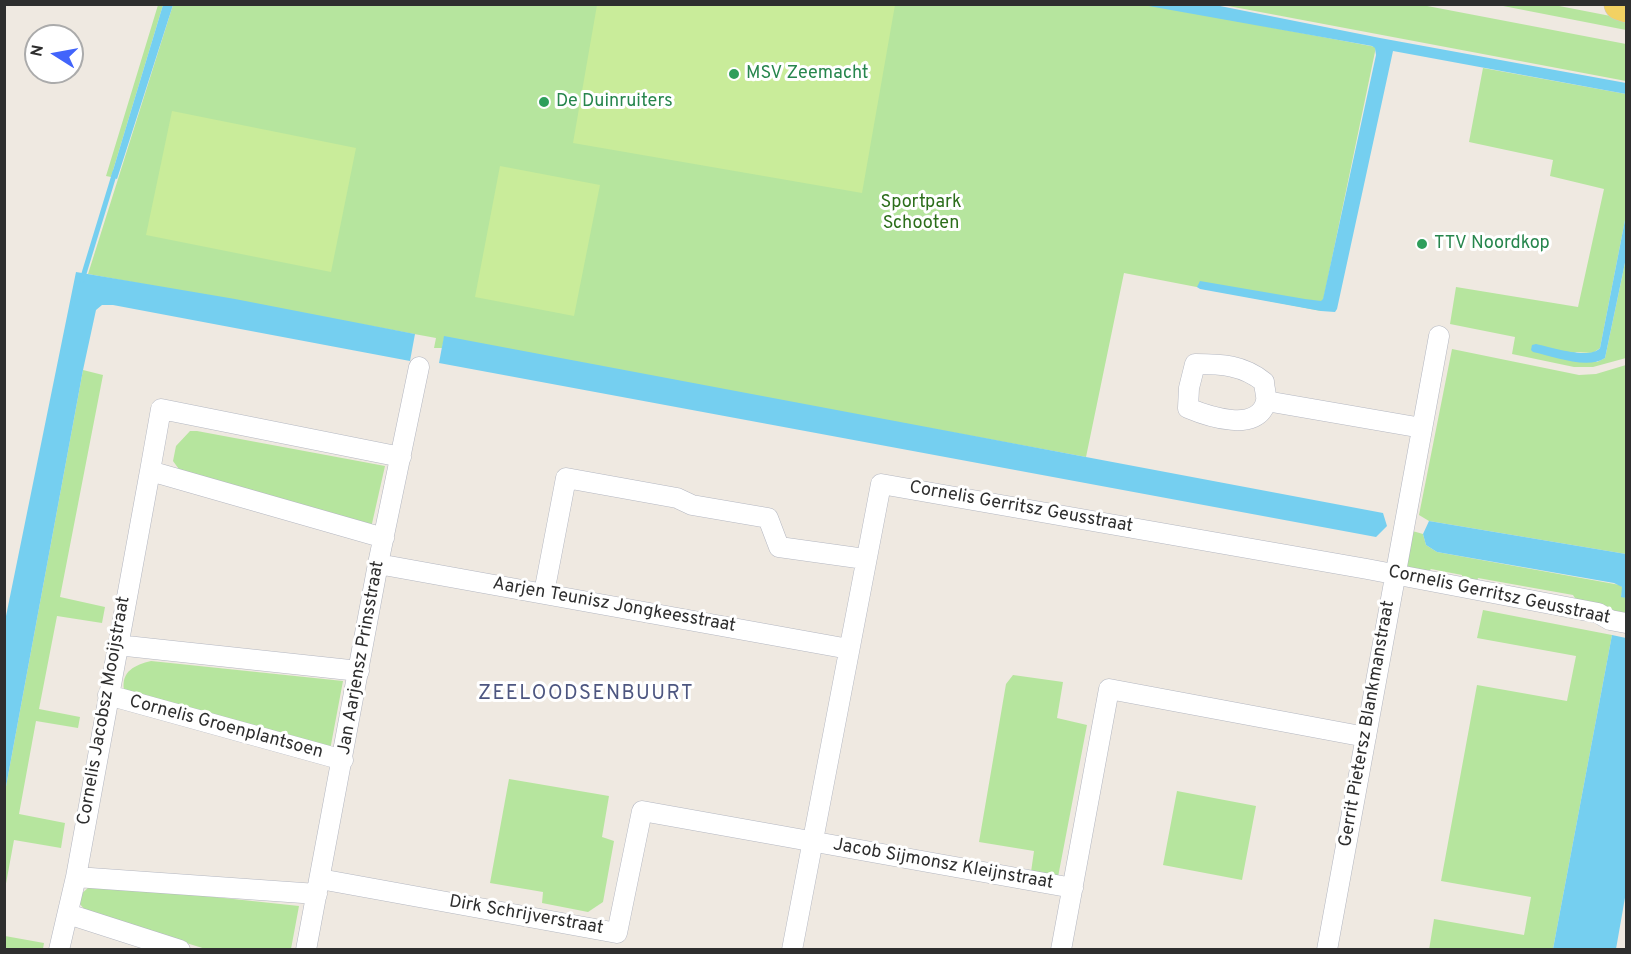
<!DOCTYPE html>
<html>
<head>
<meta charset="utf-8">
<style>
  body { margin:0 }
  #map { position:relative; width:1631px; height:954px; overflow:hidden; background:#efe9e1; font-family:Overpass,sans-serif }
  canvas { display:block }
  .frame { position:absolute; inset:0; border:6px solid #2e2e2e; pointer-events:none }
  .north { position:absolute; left:24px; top:24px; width:60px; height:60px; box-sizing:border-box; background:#fff; border:2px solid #ababab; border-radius:50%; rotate:281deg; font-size:16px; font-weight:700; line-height:24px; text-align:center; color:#2e2e2e }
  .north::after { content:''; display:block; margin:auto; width:21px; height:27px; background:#4264fb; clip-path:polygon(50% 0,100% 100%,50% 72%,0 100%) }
</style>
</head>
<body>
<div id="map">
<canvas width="1631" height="954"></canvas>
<div class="frame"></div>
<div class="north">N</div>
</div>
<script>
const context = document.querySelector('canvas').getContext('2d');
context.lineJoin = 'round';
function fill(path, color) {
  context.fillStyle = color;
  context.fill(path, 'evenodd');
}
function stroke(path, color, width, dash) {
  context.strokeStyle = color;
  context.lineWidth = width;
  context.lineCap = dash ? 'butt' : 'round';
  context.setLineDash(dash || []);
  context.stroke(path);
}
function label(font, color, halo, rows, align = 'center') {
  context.font = font + ' Overpass,sans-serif';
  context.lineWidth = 6;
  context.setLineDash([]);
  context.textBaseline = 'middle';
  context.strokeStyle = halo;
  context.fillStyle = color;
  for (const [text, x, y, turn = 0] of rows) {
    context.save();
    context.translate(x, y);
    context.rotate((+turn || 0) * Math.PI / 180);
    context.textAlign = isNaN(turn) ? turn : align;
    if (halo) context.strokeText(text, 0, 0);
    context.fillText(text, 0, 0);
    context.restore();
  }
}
const green = new Path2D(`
  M 1147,4 L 1376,47 L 1321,311 L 1124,273 L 1086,457 L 444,339 L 442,348 L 434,348 L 436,338 L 88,274 L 173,5 Z
  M 158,5 L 163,5 L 111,177 L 106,176 Z
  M 1223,5 L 1422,5 L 1626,44 L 1626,81 Z
  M 1498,5 L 1554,5 L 1626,19 L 1626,30 Z
  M 1483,68 L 1626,94 L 1626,215 L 1600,348 L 1593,353 L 1574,352 L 1597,362 L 1605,358 L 1626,258 L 1626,358 L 1593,367 L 1574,367 L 1512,354 L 1515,337 L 1450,324 L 1456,287 L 1578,307 L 1604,189 L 1550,176 L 1553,160 L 1469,142 Z
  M 1452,349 L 1579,375 L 1596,374 L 1626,365 L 1626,554 L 1429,521 L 1419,515 Z
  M 83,370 L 103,375 L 60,597 L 105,607 L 102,623 L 57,616 L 39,709 L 80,717 L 78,728 L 36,721 L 19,814 L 65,823 L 61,848 L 14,840 L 5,889 L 5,792 Z
  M 190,431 L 197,431 L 385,466 L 371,528 L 181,472 L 173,461 L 176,446 Z
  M 1409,530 L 1423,534 L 1426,545 L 1437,552 L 1620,585 L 1623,588 L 1621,596 L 1626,598 L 1626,616 L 1578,603 L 1573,595 L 1478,578 L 1476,584 L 1462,581 L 1462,575 L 1431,569 L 1425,575 L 1409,568 L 1406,563 Z
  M 1483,610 L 1612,635 L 1553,949 L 1429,950 L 1434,919 L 1524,935 L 1531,897 L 1441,881 L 1477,685 L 1567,701 L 1576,656 L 1477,638 Z
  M 151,661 L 343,681 L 330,750 L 124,690 C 121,671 135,665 151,661 Z
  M 1013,675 L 1063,682 L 1057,718 L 1087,725 L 1058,877 L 1031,872 L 1034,851 L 979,842 L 1006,684 Z
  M 509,779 L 609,796 L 602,837 L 614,841 L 603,902 L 588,912 L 542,903 L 543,892 L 490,883 Z
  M 1177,791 L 1256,806 L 1242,880 L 1163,865 Z
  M 102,885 L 299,906 L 291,949 L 209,950 L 92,914 L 85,910 L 79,903 L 79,896 L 89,887 Z
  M 5,936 L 44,943 L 43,949 L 5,949 Z`);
const pitch = new Path2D(`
  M 597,5 L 895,5 L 862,193 L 573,143 Z
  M 172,111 L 356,148 L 331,272 L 146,235 Z
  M 500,166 L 600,185 L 574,316 L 475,297 Z`);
const water = new Path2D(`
  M 163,5 L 173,5 L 117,179 L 111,177 Z
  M 1215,5 L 1380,38 L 1626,83 L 1626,94 L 1393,51 L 1337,309 L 1335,312 L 1321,311 L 1200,289 L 1197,287 L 1200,281 L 1305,299 L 1321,301 L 1323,299 L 1376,55 L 1375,48 L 1372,46 L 1143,5 Z
  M 1626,215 L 1626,258 L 1605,358 C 1587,370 1553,356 1533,352 L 1531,350 L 1532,345 L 1536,344 C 1550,347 1590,360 1600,348 Z
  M 76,272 L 235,299 L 415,334 L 410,361 L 113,305 L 102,305 L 96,310 L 83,370 L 5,792 L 5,621 Z
  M 444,336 L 1383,513 L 1387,526 L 1376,537 L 439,363 Z
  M 1429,521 L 1626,554 L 1626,598 L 1621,597 L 1622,587 L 1614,583 L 1437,552 L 1426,545 L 1423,534 Z
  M 1612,635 L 1626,638 L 1626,892 L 1616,949 L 1553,949 Z`);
const stream = new Path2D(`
  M 82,280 L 115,172`);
const street = new Path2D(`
  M 1195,364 C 1222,364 1243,365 1264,382 C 1264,387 1267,396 1266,401 C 1259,434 1207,416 1188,408 L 1189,388 Z
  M 1266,401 L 1422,428
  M 384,538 L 150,471 L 161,409 L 401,457
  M 378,564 L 849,649
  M 544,593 L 566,478 L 677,498 L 692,505 L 768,518 L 779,547 L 865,559
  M 117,645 L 359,671
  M 108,695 L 343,760
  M 76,877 L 317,894
  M 320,879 L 617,933 L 642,811 L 1073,888
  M 68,914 L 180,950
  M 59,950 L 76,877 L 150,471
  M 306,950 L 378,564 L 419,367
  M 792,950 L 881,484 L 1367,569 L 1598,613 L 1610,620 L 1626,623
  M 1061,950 L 1109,689 L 1366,737
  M 1327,950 L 1439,336`);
const primary = new Path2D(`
  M 1620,4 L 1626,6`);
const markers = [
  [734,74,6,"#2e9e5b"],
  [544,102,6,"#2e9e5b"],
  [1422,244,6,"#2e9e5b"]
];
const leisureNames = [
  ["MSV Zeemacht",746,74],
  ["De Duinruiters",556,102],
  ["TTV Noordkop",1434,244]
];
const parkNames = [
  ["Sportpark",921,203],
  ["Schooten",921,224]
];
const streetNames = [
  ["Cornelis Gerritsz Geusstraat",1021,508,10],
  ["Cornelis Gerritsz Geusstraat",1499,596,12],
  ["Aarjen Teunisz Jongkeesstraat",614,606,10],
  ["Jan Aarjensz Prinsstraat",362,658,-80],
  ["Cornelis Jacobsz Mooijstraat",105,711,-80],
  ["Gerrit Pietersz Blankmanstraat",1368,724,-80],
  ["Cornelis Groenplantsoen",226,728,15],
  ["Jacob Sijmonsz Kleijnstraat",943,865,10],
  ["Dirk Schrijverstraat",526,916,10]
];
const neighbourhoodNames = [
  ["ZEELOODSENBUURT",586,695]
];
fill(green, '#b6e59e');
fill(pitch, '#c9ec9a');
fill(water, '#75cff0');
stroke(stream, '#75cff0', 5);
stroke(street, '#b4b7c1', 21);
stroke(primary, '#c9c9c9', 33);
stroke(street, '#fff', 20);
stroke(primary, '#f2d163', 32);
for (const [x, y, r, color] of markers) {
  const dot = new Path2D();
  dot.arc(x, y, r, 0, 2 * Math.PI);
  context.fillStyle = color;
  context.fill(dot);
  stroke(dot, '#fff', 2);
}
label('18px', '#27864d', '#fff', leisureNames, 'left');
label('18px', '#2c6e1b', '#fff', parkNames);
label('18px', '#2e2e2e', '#fff', streetNames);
context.letterSpacing = '1.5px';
label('20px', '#4d5680', '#fff', neighbourhoodNames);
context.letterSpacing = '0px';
</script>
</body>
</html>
